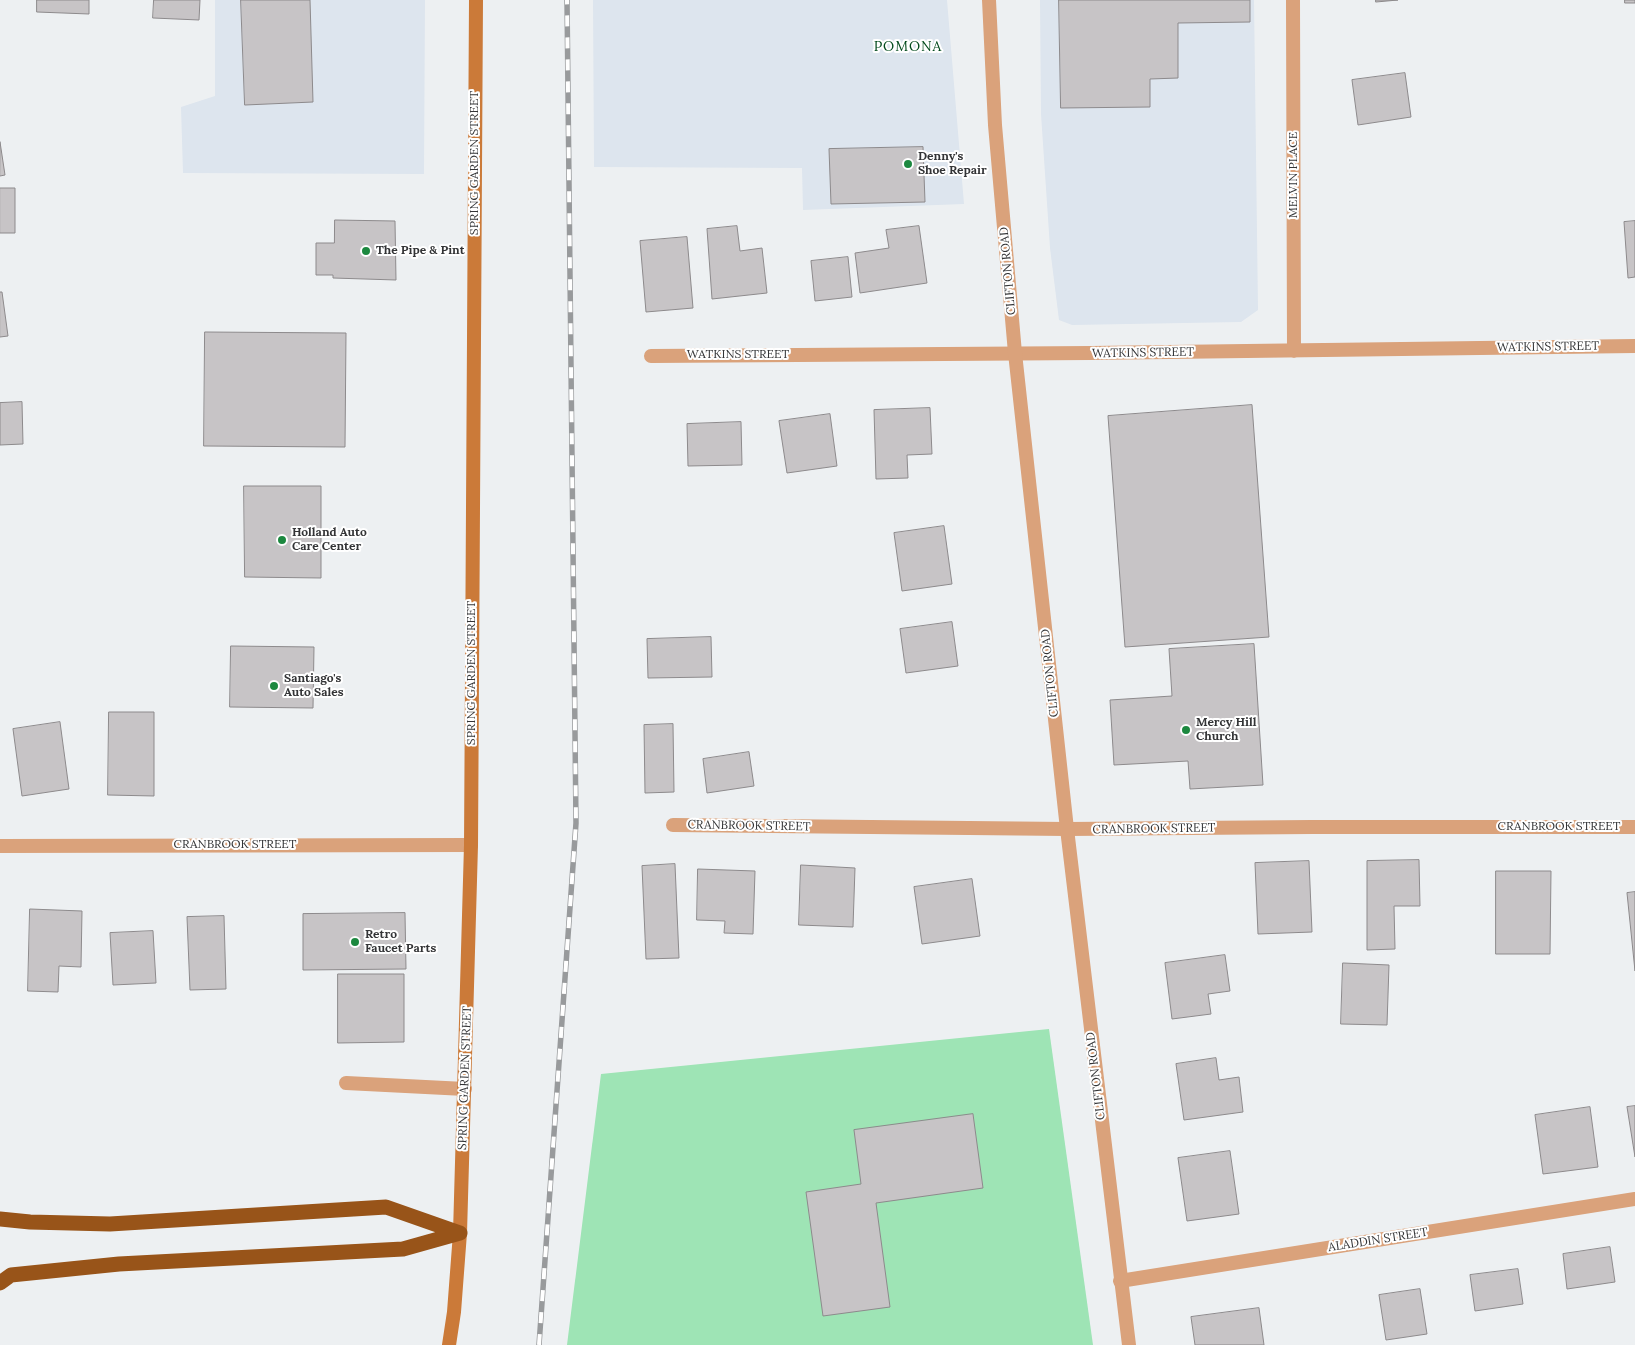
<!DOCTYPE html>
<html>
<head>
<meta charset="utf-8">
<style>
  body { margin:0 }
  canvas { display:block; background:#edf0f2 }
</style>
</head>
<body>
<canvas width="1635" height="1345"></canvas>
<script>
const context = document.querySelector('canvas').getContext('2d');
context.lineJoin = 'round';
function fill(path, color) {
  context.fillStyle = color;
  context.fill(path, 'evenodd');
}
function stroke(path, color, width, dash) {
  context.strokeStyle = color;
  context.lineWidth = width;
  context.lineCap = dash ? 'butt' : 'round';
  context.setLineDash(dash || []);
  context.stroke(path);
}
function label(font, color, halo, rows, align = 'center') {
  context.font = font + ' Lora,serif';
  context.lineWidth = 4;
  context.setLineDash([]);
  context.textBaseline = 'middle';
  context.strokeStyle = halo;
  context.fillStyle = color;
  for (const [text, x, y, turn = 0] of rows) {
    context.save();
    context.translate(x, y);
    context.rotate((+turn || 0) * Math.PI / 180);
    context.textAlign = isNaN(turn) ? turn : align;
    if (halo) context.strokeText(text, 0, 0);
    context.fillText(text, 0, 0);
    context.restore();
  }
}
const built = new Path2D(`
  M 215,0 L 425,0 L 424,174 L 183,173 L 181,107 L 215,96 Z
  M 593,0 L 947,0 L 964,204 L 803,210 L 802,168 L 594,167 Z
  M 1040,0 L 1254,0 L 1258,310 L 1241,322 L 1072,325 L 1059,320 L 1050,248 L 1041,114 Z`);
const green = new Path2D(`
  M 1049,1029 L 1093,1345 L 567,1345 L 601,1074 Z`);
const building = new Path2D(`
  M 37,0 L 89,0 L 89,14 L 37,12 Z
  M 154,0 L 200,0 L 199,20 L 153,18 Z
  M 241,0 L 310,0 L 313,102 L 245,105 Z
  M 1059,0 L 1250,0 L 1250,22 L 1178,23 L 1178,78 L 1150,79 L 1150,107 L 1061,108 Z
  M 1376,0 L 1398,0 L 1376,2 Z
  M 1625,0 L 1635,0 L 1635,3 L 1625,3 Z
  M 1405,73 L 1411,117 L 1358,125 L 1352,80 Z
  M 0,142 L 5,175 L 0,176 Z
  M 923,147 L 925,202 L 831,204 L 829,149 Z
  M 0,188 L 15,188 L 15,233 L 0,233 Z
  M 335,220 L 395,221 L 396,280 L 333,278 L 333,275 L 316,275 L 316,243 L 334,243 Z
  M 1635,221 L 1635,277 L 1628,278 L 1624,222 Z
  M 737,226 L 740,251 L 762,248 L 767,293 L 712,299 L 707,229 Z
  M 919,226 L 927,283 L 860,293 L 855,253 L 889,248 L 886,230 Z
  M 687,237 L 693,308 L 646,312 L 640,241 Z
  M 848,257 L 852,297 L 815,301 L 811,261 Z
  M 0,292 L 2,292 L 8,336 L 0,337 Z
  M 205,332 L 346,333 L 345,447 L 204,446 Z
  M 22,402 L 23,444 L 0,445 L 0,403 Z
  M 1252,405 L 1269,637 L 1125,647 L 1108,416 Z
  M 930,408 L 932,454 L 907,455 L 908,478 L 876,479 L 874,410 Z
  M 830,414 L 837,466 L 787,473 L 779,421 Z
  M 741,422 L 742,465 L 688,466 L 687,424 Z
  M 244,486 L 321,486 L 321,578 L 245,577 Z
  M 944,526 L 952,584 L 902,591 L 894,533 Z
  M 952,622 L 958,666 L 906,673 L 900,629 Z
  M 711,637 L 712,677 L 648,678 L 647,639 Z
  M 1254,644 L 1263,785 L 1190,789 L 1188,761 L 1114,765 L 1110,700 L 1172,696 L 1169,649 Z
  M 231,646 L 314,647 L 313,708 L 230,707 Z
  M 109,712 L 154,712 L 154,796 L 108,795 Z
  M 60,722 L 69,789 L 22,796 L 13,729 Z
  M 673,724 L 674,792 L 645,793 L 644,725 Z
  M 749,752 L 754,786 L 707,793 L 703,759 Z
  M 1419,860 L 1420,906 L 1394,906 L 1395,949 L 1367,950 L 1367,861 Z
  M 1309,861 L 1312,932 L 1258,934 L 1255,863 Z
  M 675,864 L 679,958 L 646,959 L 642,866 Z
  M 801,865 L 855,868 L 853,927 L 799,925 Z
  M 698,869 L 755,871 L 753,934 L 724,933 L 725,921 L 697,920 Z
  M 1496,871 L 1551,871 L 1550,954 L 1496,954 Z
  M 972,879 L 980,936 L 922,944 L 914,887 Z
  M 1635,892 L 1635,971 L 1627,893 Z
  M 30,909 L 82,911 L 81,967 L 59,966 L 58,992 L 28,991 Z
  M 405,913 L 406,969 L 303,970 L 303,914 Z
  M 224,916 L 226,989 L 190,990 L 187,917 Z
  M 153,931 L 156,983 L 113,985 L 110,933 Z
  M 1225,955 L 1230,991 L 1208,994 L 1211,1014 L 1172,1019 L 1165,963 Z
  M 1343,963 L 1389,965 L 1387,1025 L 1341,1024 Z
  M 338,974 L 404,974 L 404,1042 L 338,1043 Z
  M 1216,1058 L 1219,1080 L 1239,1077 L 1243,1112 L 1184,1120 L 1176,1064 Z
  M 1635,1106 L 1635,1157 L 1627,1107 Z
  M 1590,1107 L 1598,1167 L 1543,1174 L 1535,1115 Z
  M 973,1114 L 983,1188 L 876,1203 L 890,1307 L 823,1316 L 806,1192 L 861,1184 L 854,1130 Z
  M 1230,1151 L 1239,1214 L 1187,1221 L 1178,1158 Z
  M 1610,1247 L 1615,1282 L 1567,1289 L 1563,1254 Z
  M 1518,1269 L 1523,1304 L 1475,1311 L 1470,1275 Z
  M 1420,1289 L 1427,1334 L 1386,1340 L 1379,1295 Z
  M 1259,1308 L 1264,1345 L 1195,1345 L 1191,1317 Z`);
const service = new Path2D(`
  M 346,1083 L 465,1089`);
const minor = new Path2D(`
  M 1293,0 L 1294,351
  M 651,356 L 1091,353 L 1635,346
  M 673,825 L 1067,829 L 1312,827 L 1635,827
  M 0,846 L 471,845
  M 1120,1281 L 1635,1199`);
const tertiary = new Path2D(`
  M 989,0 L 995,125 L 1015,353 L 1067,829 L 1129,1345`);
const secondary = new Path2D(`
  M 449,1345 L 454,1312 L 460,1233 L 471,845 L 476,0`);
const motorway = new Path2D(`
  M 0,1219 L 30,1222 L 110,1224 L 386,1207 L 460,1233
  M 0,1283 L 11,1275 L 119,1264 L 403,1249 L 460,1233`);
const rail = new Path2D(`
  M 539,1345 L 576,823 L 567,0`);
const markers = [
  [908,164,5,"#1c883f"],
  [366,251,5,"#1c883f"],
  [282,540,5,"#1c883f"],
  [274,686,5,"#1c883f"],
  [1186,730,5,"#1c883f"],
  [355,942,5,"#1c883f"]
];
const poiNames = [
  ["Denny's",918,157],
  ["Shoe Repair",918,171],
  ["The Pipe & Pint",376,251],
  ["Holland Auto",292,533],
  ["Care Center",292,547],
  ["Santiago's",284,679],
  ["Auto Sales",284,693],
  ["Mercy Hill",1196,723],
  ["Church",1196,737],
  ["Retro",365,935],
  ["Faucet Parts",365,949]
];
const streetNames = [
  ["SPRING GARDEN STREET",475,163,-90],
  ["MELVIN PLACE",1294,175,-90],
  ["CLIFTON ROAD",1008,271,-95],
  ["WATKINS STREET",1548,347,-1],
  ["WATKINS STREET",1143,353,-1],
  ["WATKINS STREET",738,355],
  ["SPRING GARDEN STREET",472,673,-90],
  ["CLIFTON ROAD",1050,673,-96],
  ["CRANBROOK STREET",749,826,1],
  ["CRANBROOK STREET",1559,827],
  ["CRANBROOK STREET",1154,829,-1],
  ["CRANBROOK STREET",235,845],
  ["CLIFTON ROAD",1096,1076,-97],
  ["SPRING GARDEN STREET",465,1078,-88],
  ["ALADDIN STREET",1378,1240,-9]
];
const neighbourhoodNames = [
  ["POMONA",908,47]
];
fill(built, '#dde5ee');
fill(green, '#9ee4b5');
fill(building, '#c7c4c6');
stroke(building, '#8d8a8c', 1);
stroke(service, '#daa27b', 14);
stroke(minor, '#daa27b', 14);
stroke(tertiary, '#daa27b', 14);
stroke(secondary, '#cb7a39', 14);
stroke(motorway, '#985419', 15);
stroke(rail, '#989a9c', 5.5);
stroke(rail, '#fff', 4, [11]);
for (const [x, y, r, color] of markers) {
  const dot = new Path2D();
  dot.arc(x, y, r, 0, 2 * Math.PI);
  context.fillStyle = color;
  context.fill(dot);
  stroke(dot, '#fff', 2);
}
label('bold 12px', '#333436', '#fff', poiNames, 'left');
label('12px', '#333436', '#fff', streetNames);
context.letterSpacing = '1px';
label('14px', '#00491b', '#fff', neighbourhoodNames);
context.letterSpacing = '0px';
</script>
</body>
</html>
